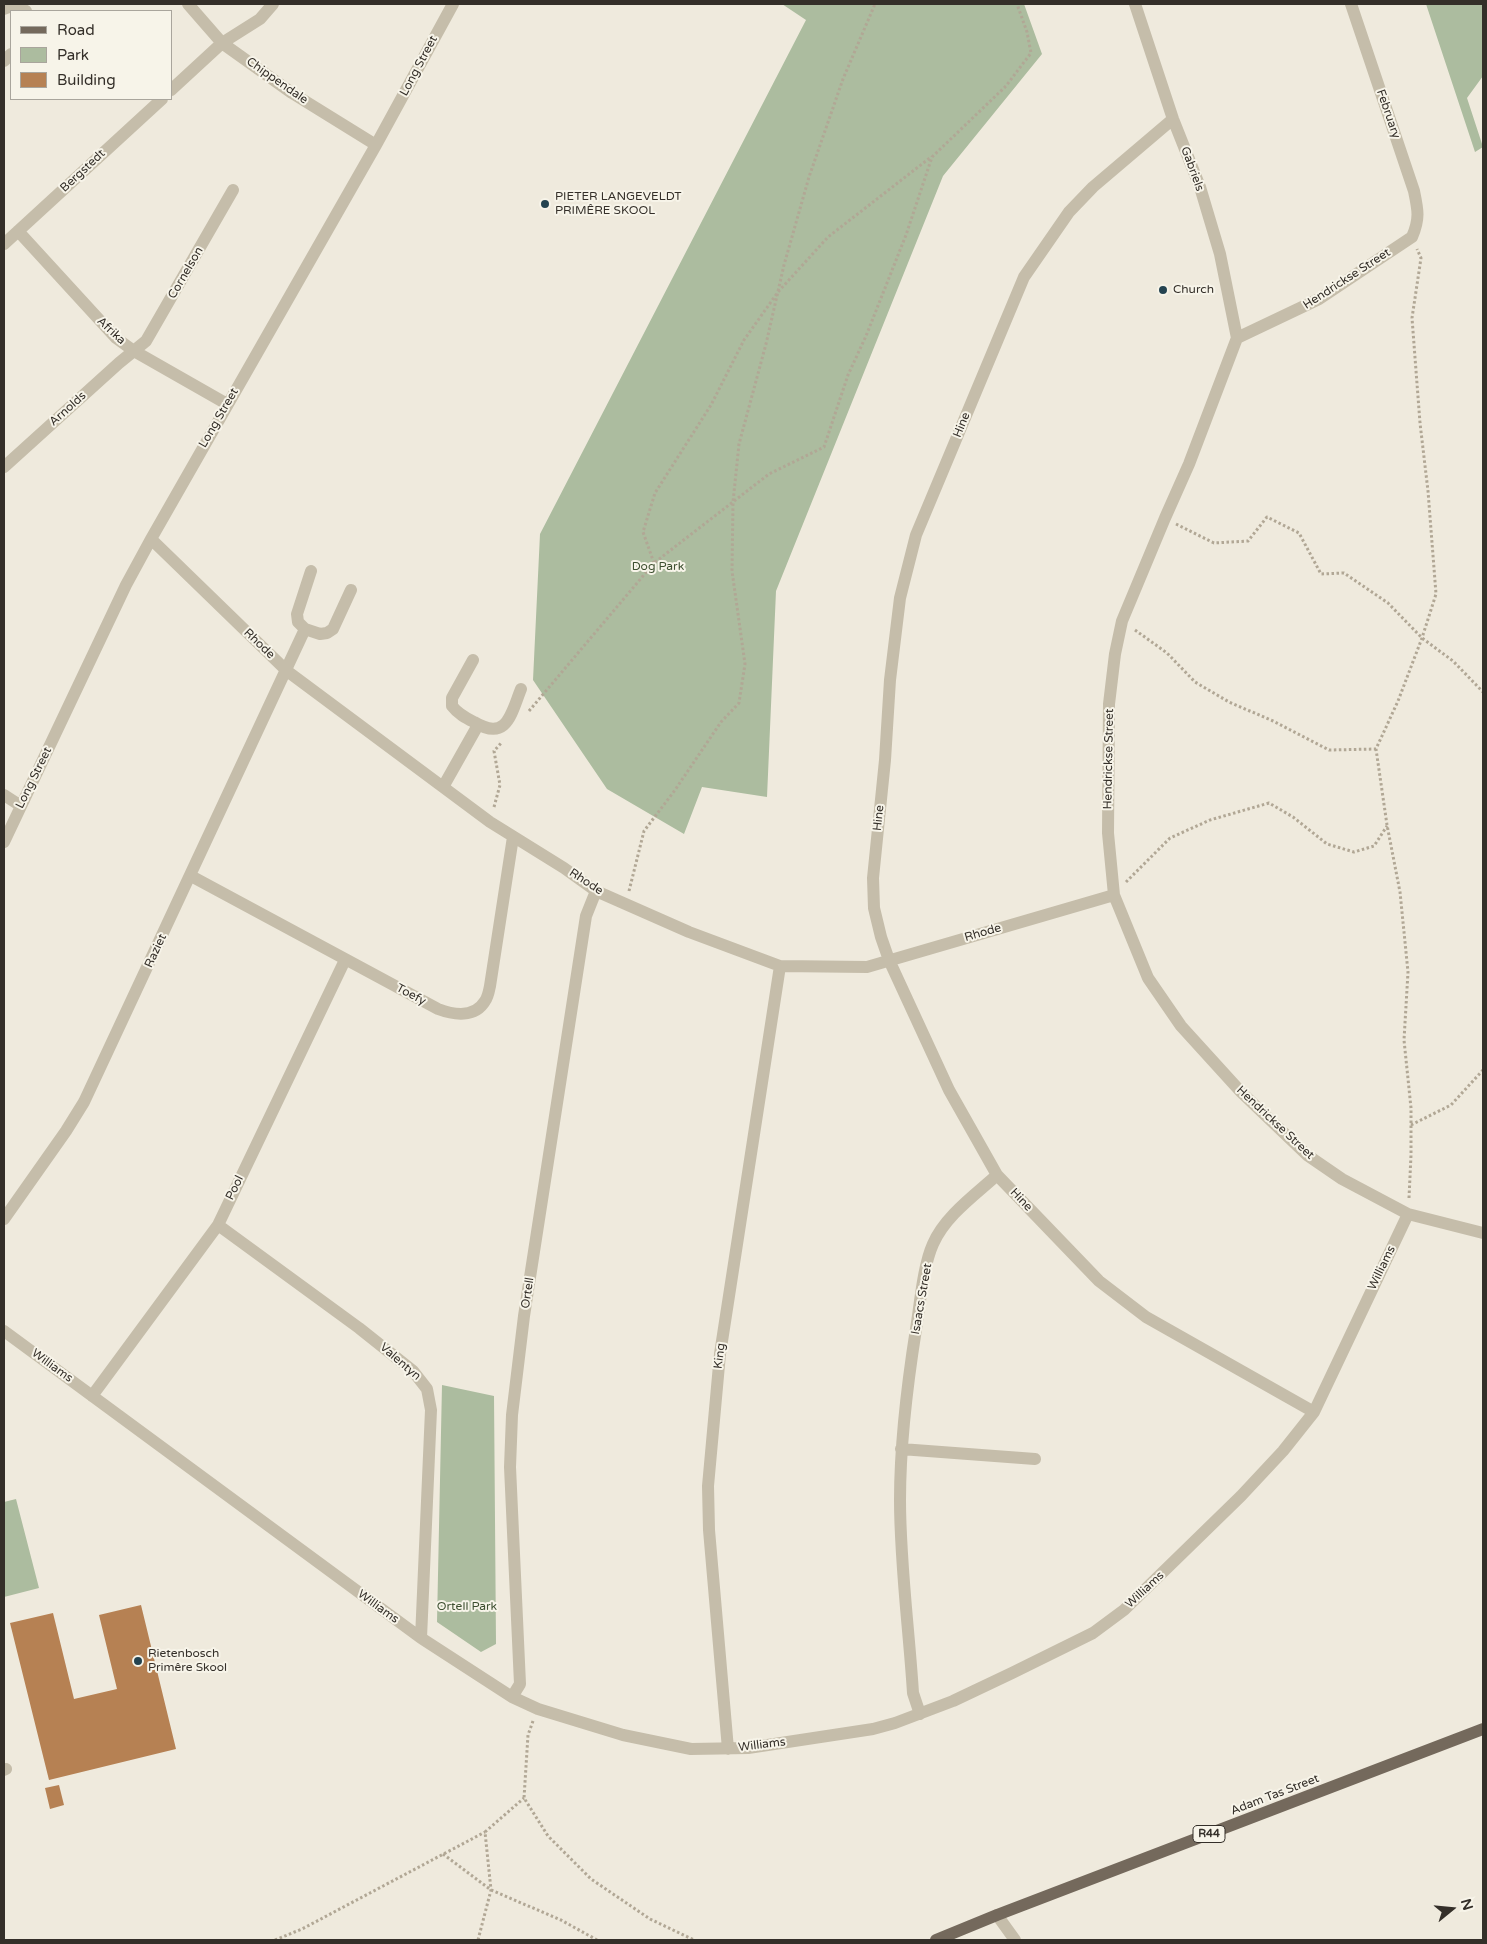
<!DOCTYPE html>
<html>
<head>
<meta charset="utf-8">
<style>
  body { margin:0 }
  #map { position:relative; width:1487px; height:1944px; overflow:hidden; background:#efeadd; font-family:"Varela Round",sans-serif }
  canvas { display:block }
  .frame { position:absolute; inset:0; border:5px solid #342f29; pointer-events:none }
  .legend { position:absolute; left:10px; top:10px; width:162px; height:90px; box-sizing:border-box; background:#f7f4e9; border:1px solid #a9a59c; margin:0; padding:6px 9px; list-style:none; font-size:15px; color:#342f29 }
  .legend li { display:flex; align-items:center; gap:10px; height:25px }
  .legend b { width:25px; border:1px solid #a9a59c }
  .north { position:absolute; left:1427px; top:1884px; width:50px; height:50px; -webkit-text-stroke:4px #f7f4e9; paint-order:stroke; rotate:73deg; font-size:14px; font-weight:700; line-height:20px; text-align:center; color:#342f29 }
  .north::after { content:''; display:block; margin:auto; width:18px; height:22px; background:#342f29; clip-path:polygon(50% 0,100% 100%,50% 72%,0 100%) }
</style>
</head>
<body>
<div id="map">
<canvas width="1487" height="1944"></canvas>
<div class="frame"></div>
<ul class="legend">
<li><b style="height:6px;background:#74695c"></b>Road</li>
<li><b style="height:14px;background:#acbc9f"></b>Park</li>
<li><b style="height:14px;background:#b68153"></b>Building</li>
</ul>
<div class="north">N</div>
</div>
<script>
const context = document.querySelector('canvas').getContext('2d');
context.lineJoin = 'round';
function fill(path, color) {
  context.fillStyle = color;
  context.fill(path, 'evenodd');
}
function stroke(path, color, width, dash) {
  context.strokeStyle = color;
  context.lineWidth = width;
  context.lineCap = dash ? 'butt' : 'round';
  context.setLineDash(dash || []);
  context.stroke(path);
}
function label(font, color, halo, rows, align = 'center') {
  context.font = font + ' "Varela Round",sans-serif';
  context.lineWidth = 4;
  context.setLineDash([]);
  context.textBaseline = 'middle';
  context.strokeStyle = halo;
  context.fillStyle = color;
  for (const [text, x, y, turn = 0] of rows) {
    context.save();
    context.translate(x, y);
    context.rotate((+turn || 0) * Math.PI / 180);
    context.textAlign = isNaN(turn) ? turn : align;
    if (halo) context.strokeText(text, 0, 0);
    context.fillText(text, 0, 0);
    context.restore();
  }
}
const green = new Path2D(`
  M 782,4 L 1024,4 L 1042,54 L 943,176 L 776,591 L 767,797 L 702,787 L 684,834 L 607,789 L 533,680 L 540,534 L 806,20 Z
  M 1426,4 L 1483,4 L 1483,76 L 1467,98 L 1483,147 L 1475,152 Z
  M 442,1385 L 494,1396 L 496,1644 L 481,1652 L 437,1622 Z
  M 16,1499 L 39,1588 L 4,1597 L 4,1502 Z`);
const building = new Path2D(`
  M 141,1605 L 176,1749 L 49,1780 L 10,1623 L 53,1613 L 74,1699 L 117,1689 L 99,1615 Z
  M 59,1785 L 64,1805 L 50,1809 L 45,1788 Z`);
const path = new Path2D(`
  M 1176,524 L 1214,543 L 1248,541 L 1267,517 L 1299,533 L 1321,574 L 1344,573 L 1388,603 L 1422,638 L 1453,661 L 1483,692
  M 654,563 L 643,532 L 655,493 L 711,405 L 744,340 L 778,292 L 828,237 L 931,157
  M 1135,630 L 1167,653 L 1195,682 L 1229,702 L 1273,721 L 1329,750 L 1376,749
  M 529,711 L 654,563 L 769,474 L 824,447 L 848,375 L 866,336 L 906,235 L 932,157 L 1006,86 L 1031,53 L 1027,32 L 1017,4
  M 494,807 L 500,785 L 494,751 L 502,742
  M 1126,882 L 1170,838 L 1210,820 L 1269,803 L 1293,817 L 1327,844 L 1354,852 L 1374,846 L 1387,826
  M 629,891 L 644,831 L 675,790 L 721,722 L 739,703 L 745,664 L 732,571 L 733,502 L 739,444 L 766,344 L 784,265 L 809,177 L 843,79 L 875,4
  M 1411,1125 L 1451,1105 L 1483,1070
  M 1409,1198 L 1411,1155 L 1411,1108 L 1404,1040 L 1408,972 L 1400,892 L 1387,825 L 1376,749 L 1398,701 L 1422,638 L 1436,594 L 1428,491 L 1420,423 L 1412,318 L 1421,258 L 1417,249
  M 533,1721 L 528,1735 L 524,1798 L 548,1836 L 591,1879 L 650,1919 L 694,1940
  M 443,1854 L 491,1890 L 561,1920 L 597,1940
  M 275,1940 L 302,1929 L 485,1832
  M 478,1940 L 491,1890 L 485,1832 L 524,1798`);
const minor = new Path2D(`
  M 188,4 L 222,43 L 292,93 L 376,145
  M 1135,4 L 1173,119 L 1200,187 L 1220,254 L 1237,338
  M 1351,4 L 1414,191 C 1418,210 1420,219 1412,237 L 1319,299 L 1237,338 L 1189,464 L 1165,518 L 1122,621 L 1115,654 L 1109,704 L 1108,833 L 1114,895 L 1148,978 L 1181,1026 L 1241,1092 L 1307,1155 L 1342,1179 L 1408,1214 L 1483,1233
  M 4,9 L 12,6 L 26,11
  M 4,61 L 11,54
  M 171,90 L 222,43 L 260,19 L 273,4
  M 1173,119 L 1093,187 L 1069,212 L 1024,277 L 916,535 L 900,598 L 890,680 L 885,760 L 873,878 L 874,908 L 881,937 L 889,960 L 949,1090 L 997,1175 L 1099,1281 L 1146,1317 L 1314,1412
  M 18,231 L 116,338 L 134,351 L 227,404
  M 4,244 L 162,99
  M 4,467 L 119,363 L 146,341 L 233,190
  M 151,539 L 287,671 L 490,822 L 564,868 L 596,891 L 689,932 L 780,966 L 867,967 L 1114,895
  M 311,571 L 297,614 L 298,622 L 305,629 L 320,634 L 327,633 L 333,629 L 351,590
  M 473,660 L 452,698 L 452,706 C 458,714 466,718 474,722 C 507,742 511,714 521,689
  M 443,787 L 478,725
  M 4,795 L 21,806
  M 4,842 L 126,585 L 151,539 L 376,145 L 453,4
  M 191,876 L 438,1009 C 454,1015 475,1018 485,1001 C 488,997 489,991 490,986 L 513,837
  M 4,1219 L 66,1131 L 84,1102 L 305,629
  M 218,1225 L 359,1328 L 413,1371 L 427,1389 L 431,1410 L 421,1638
  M 4,1331 L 421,1638 L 512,1697 L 538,1709 L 623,1735 L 691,1749 L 748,1748 L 873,1729 L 895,1723 L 953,1701 L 1012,1673 L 1093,1633 L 1124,1610 L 1241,1496 L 1283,1451 L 1314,1412 L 1408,1214
  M 92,1396 L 218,1225 L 345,960
  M 901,1449 L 1035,1459
  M 512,1697 L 520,1684 L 510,1467 L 512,1415 L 524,1316 L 586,916 L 596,891
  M 920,1714 L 913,1693 C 909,1629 900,1564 900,1500 C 900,1443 907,1386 916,1329 C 920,1305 923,1266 933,1244 C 945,1216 975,1195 997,1175
  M 728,1749 L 709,1530 L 708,1486 L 720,1354 L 780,966
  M 4,1770 L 6,1769
  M 997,1915 L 1015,1940`);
const major = new Path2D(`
  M 936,1940 L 997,1915 L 1483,1729`);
const markers = [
  [545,204,5,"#244350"],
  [1163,290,5,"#244350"],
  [138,1661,5,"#244350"]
];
const shields = [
  [1209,1834,32]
];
const shieldNames = [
  ["R44",1209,1834]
];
const streetNames = [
  ["Long Street",419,66,-62],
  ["Chippendale",277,81,35],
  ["February",1388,114,71],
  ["Gabriels",1192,169,70],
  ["Bergstedt",83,171,-43],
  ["Cornelson",186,273,-60],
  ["Hendrickse Street",1347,279,-33],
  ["Afrika",111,331,43],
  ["Arnolds",68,409,-42],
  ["Long Street",219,418,-60],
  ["Hine",962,425,-68],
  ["Rhode",259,644,44],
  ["Hendrickse Street",1109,759,-89],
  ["Long Street",34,778,-64],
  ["Hine",879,818,-84],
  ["Rhode",586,882,33],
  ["Rhode",983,933,-16],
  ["Raziet",156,951,-65],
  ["Toefy",411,995,28],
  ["Hendrickse Street",1275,1123,43],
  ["Pool",235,1188,-64],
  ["Hine",1021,1200,46],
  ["Williams",1382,1268,-64],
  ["Ortell",528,1293,-81],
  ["Isaacs Street",922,1299,-80],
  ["King",720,1356,-83],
  ["Valentyn",400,1362,41],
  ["Williams",52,1366,36],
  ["Williams",1145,1590,-43],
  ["Williams",378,1607,36],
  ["Williams",762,1745,-7],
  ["Adam Tas Street",1275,1795,-21]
];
const poiNames = [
  ["PIETER LANGEVELDT",555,197],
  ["PRIMÊRE SKOOL",555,211],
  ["Church",1173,290],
  ["Rietenbosch",148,1654],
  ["Primêre Skool",148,1668]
];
const parkNames = [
  ["Dog Park",658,567],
  ["Ortell Park",467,1607]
];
fill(green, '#acbc9f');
fill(building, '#b68153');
stroke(path, '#b1a795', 3, [2.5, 2.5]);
stroke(minor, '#c5bdaa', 12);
stroke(major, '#74695c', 12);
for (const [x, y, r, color] of markers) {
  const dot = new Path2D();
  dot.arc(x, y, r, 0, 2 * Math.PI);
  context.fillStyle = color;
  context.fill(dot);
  stroke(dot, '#f7f4e9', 2);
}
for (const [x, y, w] of shields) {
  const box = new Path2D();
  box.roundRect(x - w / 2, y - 8.5, w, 17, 4);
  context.fillStyle = '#f7f4e9';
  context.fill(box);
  stroke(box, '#342f29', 1);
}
label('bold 11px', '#342f29', null, shieldNames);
label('12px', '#342f29', '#f7f4e9', streetNames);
label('12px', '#342f29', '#f7f4e9', poiNames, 'left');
label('12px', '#3d4f30', '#f7f4e9', parkNames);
</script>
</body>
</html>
